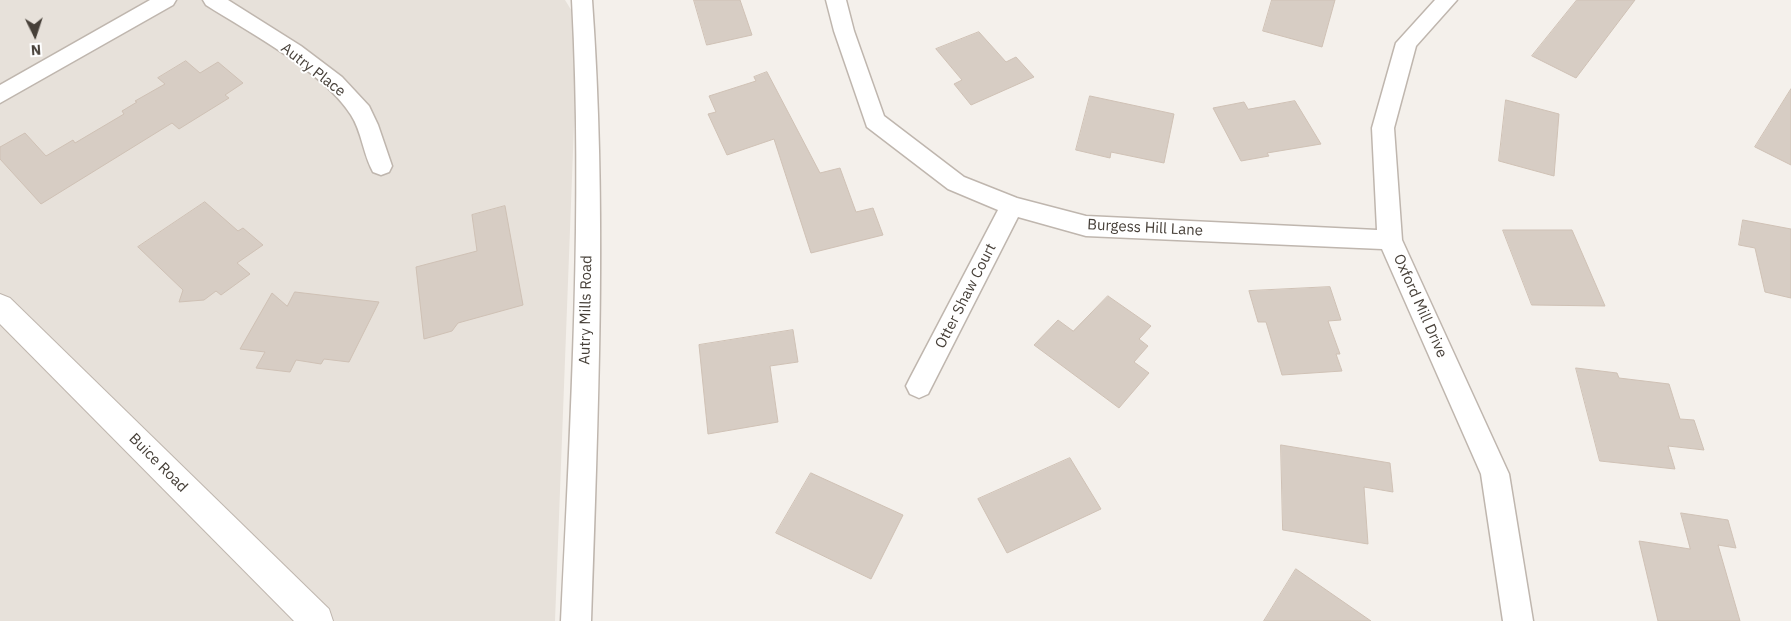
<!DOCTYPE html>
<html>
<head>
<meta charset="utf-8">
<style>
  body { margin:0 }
  #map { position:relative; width:1791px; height:621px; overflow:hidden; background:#f4f0eb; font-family:"IBM Plex Sans",sans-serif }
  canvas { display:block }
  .north { position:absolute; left:10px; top:10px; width:50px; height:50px; -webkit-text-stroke:4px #fff; paint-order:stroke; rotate:176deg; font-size:14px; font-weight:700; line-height:20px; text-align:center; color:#474039 }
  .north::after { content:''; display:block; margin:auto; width:18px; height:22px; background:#474039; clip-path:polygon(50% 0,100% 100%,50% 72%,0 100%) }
</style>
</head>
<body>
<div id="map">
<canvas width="1791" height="621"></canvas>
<div class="north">N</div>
</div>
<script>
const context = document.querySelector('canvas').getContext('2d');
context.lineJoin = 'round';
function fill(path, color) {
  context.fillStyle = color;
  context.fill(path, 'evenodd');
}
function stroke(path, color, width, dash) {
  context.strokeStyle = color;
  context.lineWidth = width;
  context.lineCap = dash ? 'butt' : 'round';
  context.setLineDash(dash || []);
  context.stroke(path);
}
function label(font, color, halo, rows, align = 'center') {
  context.font = font + ' "IBM Plex Sans",sans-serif';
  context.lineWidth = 4;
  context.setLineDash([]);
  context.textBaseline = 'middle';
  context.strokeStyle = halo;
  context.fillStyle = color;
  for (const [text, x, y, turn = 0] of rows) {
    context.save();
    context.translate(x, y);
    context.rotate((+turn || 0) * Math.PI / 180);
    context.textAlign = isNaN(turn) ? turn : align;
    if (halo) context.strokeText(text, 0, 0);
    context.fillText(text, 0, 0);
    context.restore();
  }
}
const residential = new Path2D(`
  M 0,0 L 565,0 L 578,21 L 555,621 L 0,621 Z`);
const building = new Path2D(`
  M 694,0 L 740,0 L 752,35 L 707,45 Z
  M 1272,0 L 1335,0 L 1322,47 L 1263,31 Z
  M 1577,0 L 1635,0 L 1576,78 L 1532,56 Z
  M 979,32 L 1006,62 L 1016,57 L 1034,77 L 971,105 L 954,84 L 962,80 L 936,49 Z
  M 186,61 L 200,73 L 218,62 L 243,83 L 225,95 L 229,98 L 179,129 L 172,123 L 41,204 L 0,159 L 0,147 L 25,133 L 46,156 L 73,140 L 75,143 L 124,114 L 122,111 L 137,102 L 135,101 L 165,84 L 158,78 Z
  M 767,72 L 820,173 L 840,168 L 856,212 L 873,208 L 883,235 L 811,253 L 774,139 L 727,155 L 708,114 L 716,112 L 709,96 L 756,81 L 754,77 Z
  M 1791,89 L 1791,165 L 1755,147 Z
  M 1090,96 L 1174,114 L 1164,163 L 1111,152 L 1110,158 L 1076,150 Z
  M 1506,100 L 1559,114 L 1554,176 L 1499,161 Z
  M 1295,101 L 1321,144 L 1267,153 L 1269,156 L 1241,161 L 1213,108 L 1244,102 L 1248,109 Z
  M 205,202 L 238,231 L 243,228 L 263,245 L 237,263 L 250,274 L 221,295 L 216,291 L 204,300 L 179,302 L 183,290 L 138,247 Z
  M 505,206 L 523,305 L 458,323 L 452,331 L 424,339 L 416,267 L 477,251 L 472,215 Z
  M 1743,220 L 1791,229 L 1791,298 L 1765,292 L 1755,248 L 1739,245 Z
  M 1503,230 L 1572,230 L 1605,306 L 1532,305 Z
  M 1330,287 L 1341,320 L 1328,321 L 1340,354 L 1336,354 L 1342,371 L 1282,375 L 1266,322 L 1258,322 L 1249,291 Z
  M 295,292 L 379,302 L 349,362 L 324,359 L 321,364 L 296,360 L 290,372 L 256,368 L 265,352 L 240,349 L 272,293 L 287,306 Z
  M 1108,296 L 1151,326 L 1139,339 L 1148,346 L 1134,362 L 1149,373 L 1119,408 L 1034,345 L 1058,320 L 1073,331 Z
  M 793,330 L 798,362 L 770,366 L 778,422 L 708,434 L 699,345 Z
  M 1576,368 L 1617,373 L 1619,378 L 1669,384 L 1680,419 L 1694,420 L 1704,450 L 1668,446 L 1675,469 L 1600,461 Z
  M 1281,445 L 1390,463 L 1393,492 L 1364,487 L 1368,544 L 1283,530 Z
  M 1070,458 L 1101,509 L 1007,553 L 978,499 Z
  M 811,473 L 903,515 L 871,579 L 776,533 Z
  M 1681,513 L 1728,520 L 1736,548 L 1718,545 L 1740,621 L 1658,621 L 1639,541 L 1690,549 Z
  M 1296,569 L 1371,621 L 1264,621 Z`);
const minor = new Path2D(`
  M 150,0 L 176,0 L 173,5 L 0,103 L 0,85 Z
  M 203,0 L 228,0 L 301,46 L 342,77 L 369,106 L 378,125 L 392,166 L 389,172 L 381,175 L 373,172 C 363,154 362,132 351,115 C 324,72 250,33 206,5 Z
  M 572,0 L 592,0 C 607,206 598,415 591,621 L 561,621 C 571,415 583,206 572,0 Z
  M 826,0 L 846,0 L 854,31 L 884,116 L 964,177 L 1017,198 L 1086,216 L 1377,230 L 1372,128 L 1396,43 L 1435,0 L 1457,0 L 1416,46 L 1394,128 L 1402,240 L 1509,474 L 1533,621 L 1503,621 L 1481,474 L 1382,249 L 1086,236 L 1018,217 L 928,394 L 919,398 L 910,394 L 906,386 L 910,378 L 998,210 L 948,189 L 867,127 L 834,31 Z`);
const tertiary = new Path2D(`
  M 0,294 L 10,298 L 329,609 L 333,621 L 294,621 L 0,324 Z`);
const streetNames = [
  ["Autry Place",313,70,38],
  ["Burgess Hill Lane",1145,228,3],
  ["Otter Shaw Court",966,296,-63],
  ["Oxford Mill Drive",1420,306,66],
  ["Autry Mills Road",586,310,-89],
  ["Buice Road",158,463,45]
];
fill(residential, '#e7e1da');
fill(building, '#d7cdc4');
stroke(building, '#cfc1b5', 1);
stroke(minor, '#bfb6ae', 3);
stroke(tertiary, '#bfb6ae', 2);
fill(minor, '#fff');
fill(tertiary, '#fff');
label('15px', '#474039', '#fff', streetNames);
</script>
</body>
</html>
